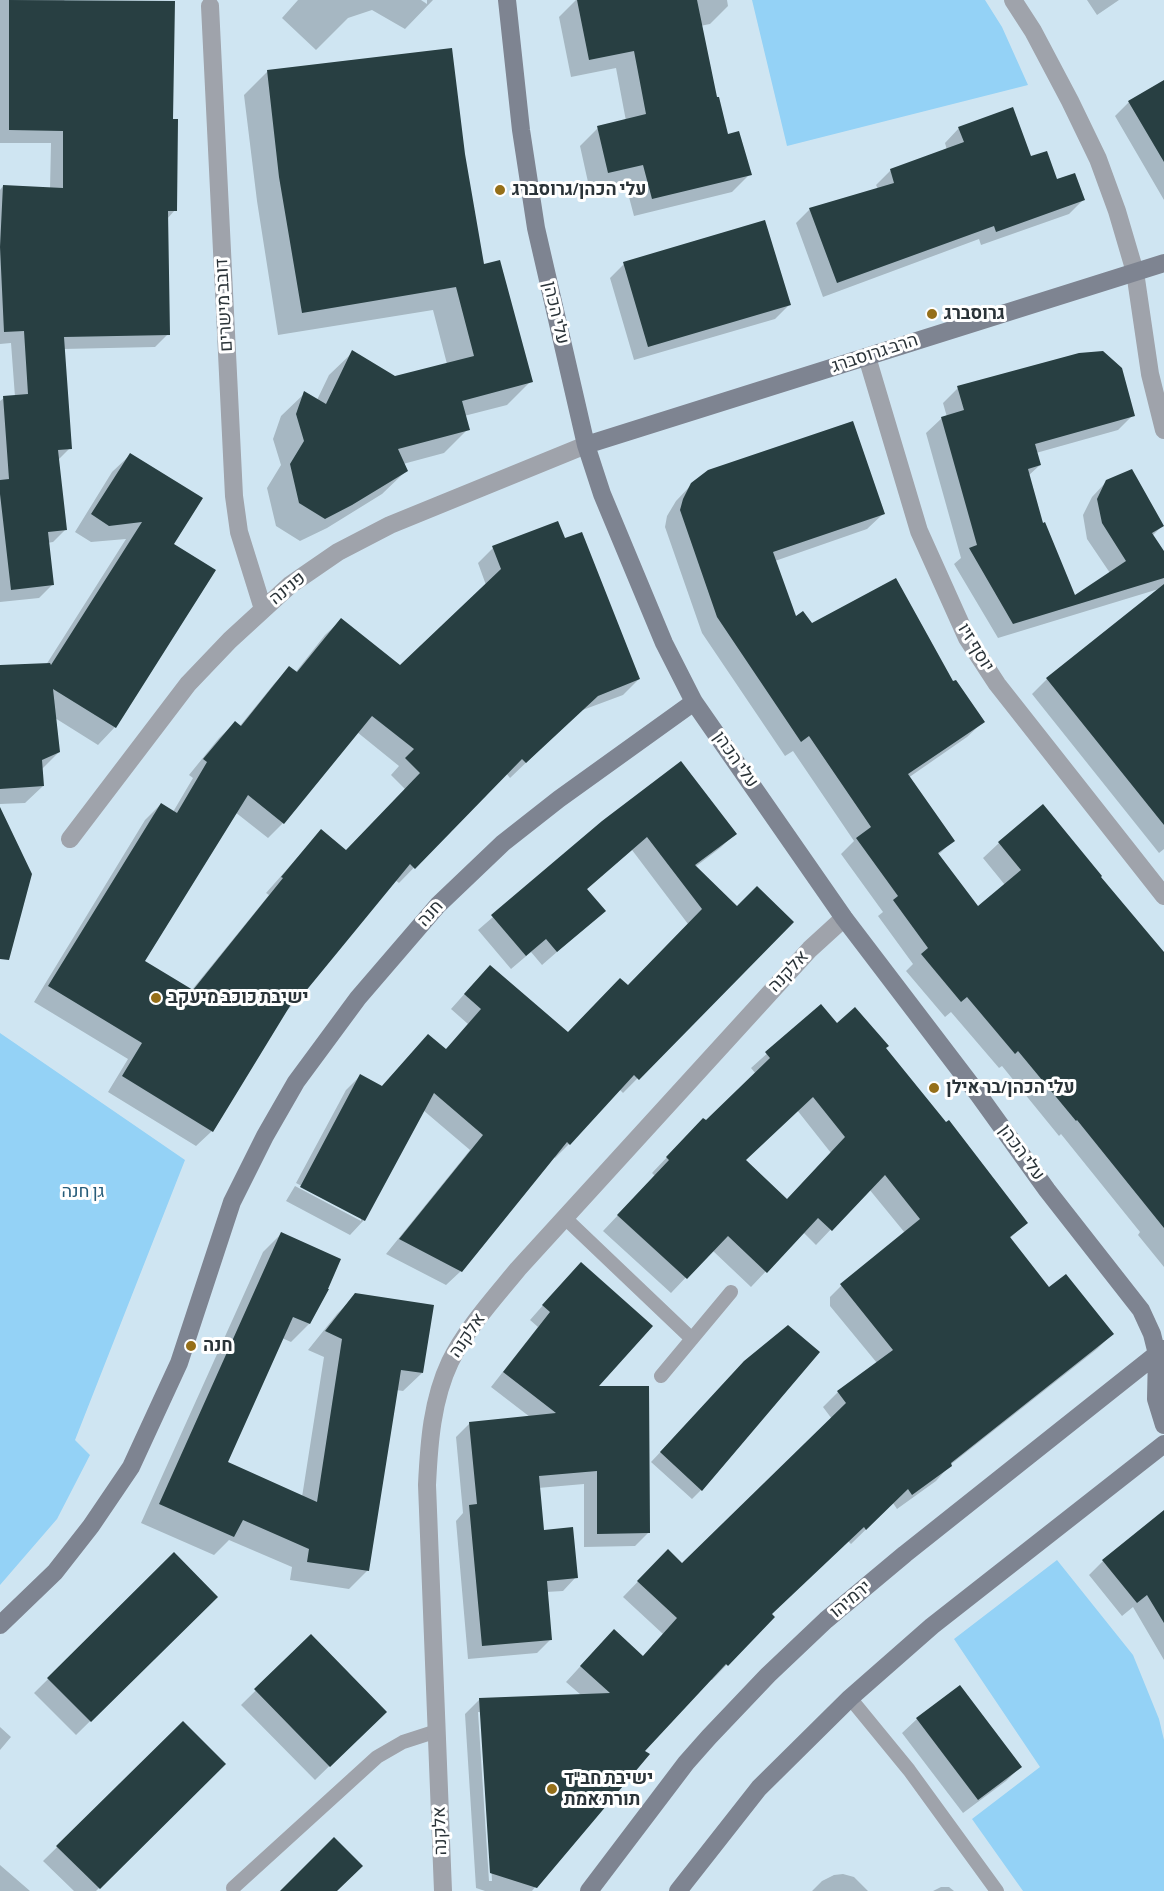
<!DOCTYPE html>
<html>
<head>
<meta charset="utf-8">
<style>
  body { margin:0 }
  canvas { display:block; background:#cfe5f2 }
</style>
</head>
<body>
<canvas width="1164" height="1891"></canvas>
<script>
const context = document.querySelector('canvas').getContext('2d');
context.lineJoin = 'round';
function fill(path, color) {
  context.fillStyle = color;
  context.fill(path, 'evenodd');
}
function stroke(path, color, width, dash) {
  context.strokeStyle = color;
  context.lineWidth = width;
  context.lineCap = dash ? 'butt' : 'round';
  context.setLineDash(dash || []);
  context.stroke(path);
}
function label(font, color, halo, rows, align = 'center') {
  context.font = font + ' "Sofia Sans Condensed",Heebo,sans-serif';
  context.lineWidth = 6;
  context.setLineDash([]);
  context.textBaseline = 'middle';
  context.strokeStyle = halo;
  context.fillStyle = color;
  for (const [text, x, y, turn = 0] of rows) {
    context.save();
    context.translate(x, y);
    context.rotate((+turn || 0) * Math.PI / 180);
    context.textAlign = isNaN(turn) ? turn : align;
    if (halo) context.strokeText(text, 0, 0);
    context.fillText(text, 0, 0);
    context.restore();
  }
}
const green = new Path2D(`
  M 752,0 L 985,0 L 1002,27 L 1028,85 L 787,146 Z
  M 0,1033 L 185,1160 L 75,1440 L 90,1455 L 57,1519 L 0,1585 Z
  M 1057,1560 L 1133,1655 L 1159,1719 L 1164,1740 L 1164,1891 L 1023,1891 L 972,1819 L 1040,1767 L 954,1639 Z`);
const shadow = new Path2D(`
  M 0,0 L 64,0 L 172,120 L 175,210 L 167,219 L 168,334 L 155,347 L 63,349 L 70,448 L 58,460 L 66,529 L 53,542 L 47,543 L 52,585 L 39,598 L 0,602 L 0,401 L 4,398 L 15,397 L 11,343 L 0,344 L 0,190 L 3,186 L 50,189 L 51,143 L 0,143 Z
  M 298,0 L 421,0 L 427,4 L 427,0 L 433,0 L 405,29 L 372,10 L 348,18 L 316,50 L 282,18 Z
  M 576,0 L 727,0 L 728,6 L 710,24 L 700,26 L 715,99 L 727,135 L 750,174 L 732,192 L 634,216 L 625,182 L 590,191 L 580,146 L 598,128 L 626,121 L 616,68 L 571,77 L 559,17 Z
  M 1087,0 L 1119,0 L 1097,15 Z
  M 268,71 L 463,154 L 483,266 L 531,381 L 507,405 L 464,416 L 468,429 L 444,453 L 403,464 L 406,471 L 382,494 L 327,528 L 300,541 L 276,526 L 267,488 L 281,465 L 273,439 L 281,416 L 305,393 L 317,400 L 329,375 L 353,352 L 395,378 L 447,364 L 433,310 L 278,335 L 257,201 L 244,95 Z
  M 1164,82 L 1164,200 L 1115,116 L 1129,102 Z
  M 959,128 L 1056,181 L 1083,200 L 1069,214 L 981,245 L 979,239 L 823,297 L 796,223 L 810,209 L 878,189 L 876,185 L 891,170 L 947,150 L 945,143 Z
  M 624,264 L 789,305 L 775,319 L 634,360 L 610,278 Z
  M 958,388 L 1133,415 L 1118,430 L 1036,453 L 1040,465 L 1028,476 L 1042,524 L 1074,597 L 1110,573 L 1087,539 L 1083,515 L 1092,497 L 1107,481 L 1162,526 L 1152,536 L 1164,554 L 1164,849 L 1159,853 L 1032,694 L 1047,679 L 1162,588 L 998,638 L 954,564 L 961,558 L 926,433 L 942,418 L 947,417 L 943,403 Z
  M 130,455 L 172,544 L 214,571 L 115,727 L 98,745 L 55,718 L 59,752 L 41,770 L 43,786 L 25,803 L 0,804 L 0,667 L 46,665 L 126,539 L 91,542 L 75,532 L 112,472 Z
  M 692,484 L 883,514 L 867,529 L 775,561 L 795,618 L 952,684 L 983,722 L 967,737 L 908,778 L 954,840 L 938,855 L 978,908 L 1005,885 L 983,858 L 999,843 L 1099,878 L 1164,954 L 1164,1267 L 1138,1235 L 1140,1232 L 1061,1134 L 1059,1136 L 1002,1066 L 999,1068 L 951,1012 L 945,1017 L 906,971 L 913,964 L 878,916 L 883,912 L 841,854 L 854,841 L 793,751 L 785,756 L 702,633 L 665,527 L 667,516 L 676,501 Z
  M 564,540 L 639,679 L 623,695 L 580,711 L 510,778 L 506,773 L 399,883 L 395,880 L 295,1002 L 283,1015 L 212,1131 L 196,1146 L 108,1092 L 128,1059 L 34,1002 L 145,820 L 161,804 L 173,812 L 193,778 L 189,775 L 219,738 L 235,723 L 239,727 L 274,684 L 289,668 L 295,673 L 325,635 L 341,620 L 400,667 L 486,585 L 478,563 L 493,548 ZM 357,732 L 399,766 L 391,775 L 406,790 L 346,852 L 321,831 L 266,893 L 269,895 L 191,991 L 143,962 L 235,812 L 268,838 L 283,823 Z
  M 603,822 L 735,834 L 720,848 L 695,867 L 737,908 L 792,922 L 623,1093 L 619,1089 L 569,1144 L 555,1158 L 553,1156 L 461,1271 L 446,1285 L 386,1254 L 470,1150 L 423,1110 L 364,1220 L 350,1235 L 286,1201 L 295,1186 L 361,1221 L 361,1217 L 296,1183 L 346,1090 L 360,1076 L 381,1087 L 428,1036 L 445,1051 L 468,1024 L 451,1009 L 476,981 L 568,1034 L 628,987 L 688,924 L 632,850 L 586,890 L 604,911 L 542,965 L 531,952 L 511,969 L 478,930 Z
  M 820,1006 L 837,1025 L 884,1048 L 1026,1223 L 1009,1239 L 1049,1290 L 1112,1334 L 1097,1349 L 950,1465 L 936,1481 L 897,1509 L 893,1503 L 851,1544 L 848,1541 L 771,1614 L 773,1617 L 712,1680 L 710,1679 L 643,1751 L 532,1891 L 485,1891 L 476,1888 L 465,1714 L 480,1699 L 581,1695 L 566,1682 L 599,1646 L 642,1657 L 663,1634 L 623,1597 L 653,1566 L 682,1565 L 832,1419 L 823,1407 L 838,1392 L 877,1363 L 830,1306 L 830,1297 L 846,1281 L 905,1233 L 869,1189 L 816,1245 L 803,1232 L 751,1287 L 712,1250 L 671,1293 L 603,1231 L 655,1176 L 652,1173 L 688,1135 L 706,1122 L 756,1074 L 751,1068 ZM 797,1110 L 831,1153 L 786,1201 L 745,1160 ZM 478,1712 L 482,1712 L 492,1881 L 489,1881 Z
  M 281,1234 L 309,1324 L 291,1342 L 282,1338 L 226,1463 L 302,1497 L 324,1357 L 308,1350 L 337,1314 L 356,1295 L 422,1373 L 403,1391 L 396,1390 L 368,1570 L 349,1589 L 290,1580 L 292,1567 L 229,1540 L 214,1555 L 141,1523 L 263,1252 Z
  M 567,1278 L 595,1387 L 649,1532 L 635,1546 L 584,1547 L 584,1484 L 538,1488 L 542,1531 L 576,1577 L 563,1591 L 546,1592 L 551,1639 L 537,1653 L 468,1659 L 456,1521 L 463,1513 L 456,1437 L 470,1423 L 530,1417 L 491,1387 L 538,1327 L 530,1320 Z
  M 735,1373 L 701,1490 L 692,1499 L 651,1462 Z
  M 1164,1512 L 1164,1660 L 1133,1607 L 1122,1616 L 1089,1575 L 1103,1561 Z
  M 174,1554 L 216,1597 L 76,1735 L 34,1693 Z
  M 311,1636 L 385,1712 L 315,1780 L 241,1705 Z
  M 959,1687 L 1020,1767 L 1006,1781 L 963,1813 L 902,1733 L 917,1719 Z
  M 183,1723 L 224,1764 L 96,1891 L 74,1891 L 43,1861 Z
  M 0,1727 L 11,1737 L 0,1750 Z
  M 0,1865 L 30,1891 L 0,1891 Z
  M 843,1874 L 854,1877 L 868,1891 L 812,1891 L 822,1881 L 834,1875 Z
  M 941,1887 L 949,1887 L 954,1891 L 933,1891 Z`);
const building = new Path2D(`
  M 9,0 L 175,1 L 173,119 L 178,119 L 177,211 L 168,211 L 170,335 L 64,337 L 72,449 L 58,450 L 67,530 L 48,532 L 54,585 L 11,590 L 0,494 L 0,480 L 9,479 L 3,396 L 28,394 L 24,331 L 4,332 L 0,247 L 3,185 L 63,188 L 63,131 L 9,130 Z
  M 577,0 L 697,0 L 717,97 L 719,97 L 728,134 L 739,131 L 752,175 L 652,199 L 643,165 L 608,173 L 597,126 L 646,114 L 634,51 L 589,60 Z
  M 452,48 L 465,154 L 484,264 L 500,260 L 533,382 L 462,401 L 470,430 L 398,449 L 408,471 L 352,505 L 325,519 L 299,503 L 290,464 L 304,441 L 296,414 L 304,391 L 326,404 L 352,350 L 395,376 L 474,356 L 456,287 L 302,313 L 279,177 L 267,70 Z
  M 1164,80 L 1164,162 L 1128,101 Z
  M 1013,107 L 1031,156 L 1047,151 L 1057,179 L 1075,173 L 1085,200 L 996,232 L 994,226 L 837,283 L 809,208 L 894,183 L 890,169 L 964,142 L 958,127 Z
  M 765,220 L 791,305 L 648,347 L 623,262 Z
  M 1103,351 L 1122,368 L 1135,416 L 1035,444 L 1041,465 L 1028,469 L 1043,523 L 1045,522 L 1075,595 L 1126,561 L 1102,523 L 1097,499 L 1106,480 L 1132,469 L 1164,526 L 1152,533 L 1164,551 L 1164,578 L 1013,624 L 969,548 L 977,545 L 941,417 L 964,410 L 957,386 L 1079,353 Z
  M 853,421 L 885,514 L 773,552 L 796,616 L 803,611 L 812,623 L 896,578 L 953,681 L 956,680 L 985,722 L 908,774 L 955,841 L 938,853 L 978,906 L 1021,870 L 998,842 L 1043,804 L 1102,876 L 1101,877 L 1164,952 L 1164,1228 L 1077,1120 L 1076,1121 L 1018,1051 L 1015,1054 L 967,997 L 961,1002 L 921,954 L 928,948 L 893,900 L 898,896 L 856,838 L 871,827 L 809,736 L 801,742 L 717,617 L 680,510 L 683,499 L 691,483 L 708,470 Z
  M 130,453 L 203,498 L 174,544 L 216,570 L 116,728 L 53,689 L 60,752 L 42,760 L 44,786 L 0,789 L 0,665 L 50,663 L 51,665 L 142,522 L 109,526 L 91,514 Z
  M 558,521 L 565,538 L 582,532 L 640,679 L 598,696 L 526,763 L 522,759 L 415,869 L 410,864 L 296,1003 L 293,1001 L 213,1132 L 122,1076 L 142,1043 L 48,986 L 161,803 L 177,813 L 207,762 L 203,759 L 235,721 L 241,726 L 289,666 L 297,672 L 341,618 L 400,665 L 501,569 L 492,546 ZM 372,716 L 414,749 L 405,758 L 420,773 L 346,850 L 321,829 L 281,877 L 283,878 L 193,990 L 145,961 L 248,795 L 284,824 Z
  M 1164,584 L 1164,825 L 1046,678 Z
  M 681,761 L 737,834 L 695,865 L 737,906 L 757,886 L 794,922 L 639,1080 L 634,1075 L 570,1145 L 567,1142 L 462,1272 L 399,1239 L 483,1135 L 434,1093 L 365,1221 L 300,1187 L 360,1074 L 382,1086 L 428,1034 L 446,1049 L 481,1009 L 464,994 L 490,965 L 568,1032 L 620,978 L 628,985 L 702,909 L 647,837 L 587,889 L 606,911 L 557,952 L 546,939 L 526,956 L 491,915 L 602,821 Z
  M 0,807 L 32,874 L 9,960 L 0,959 Z
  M 821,1004 L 837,1023 L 855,1007 L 889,1046 L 886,1048 L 946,1122 L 949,1120 L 1028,1223 L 1010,1237 L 1049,1287 L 1066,1274 L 1114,1334 L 951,1463 L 952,1466 L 912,1495 L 908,1489 L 866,1530 L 864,1527 L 772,1614 L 775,1617 L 728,1666 L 726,1664 L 645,1751 L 650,1754 L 537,1888 L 490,1873 L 479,1698 L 610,1693 L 580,1666 L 614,1629 L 643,1656 L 677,1618 L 637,1581 L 668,1549 L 682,1563 L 846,1403 L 837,1391 L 893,1350 L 840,1284 L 920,1219 L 885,1175 L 832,1231 L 818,1218 L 767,1273 L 728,1236 L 687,1279 L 617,1215 L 669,1160 L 666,1157 L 703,1118 L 706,1120 L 770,1058 L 765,1052 ZM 813,1097 L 845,1137 L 787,1199 L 746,1160 Z
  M 281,1232 L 341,1259 L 328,1289 L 329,1289 L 310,1324 L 293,1317 L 228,1462 L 317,1502 L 342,1339 L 325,1331 L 355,1293 L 434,1305 L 423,1373 L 401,1370 L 369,1571 L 307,1562 L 309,1549 L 243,1520 L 234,1537 L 159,1504 Z
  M 581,1262 L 653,1326 L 599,1386 L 649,1386 L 650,1533 L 597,1534 L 597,1471 L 539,1476 L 544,1530 L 573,1527 L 578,1578 L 547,1581 L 552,1640 L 482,1646 L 469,1505 L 477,1504 L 469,1422 L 556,1413 L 503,1372 L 550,1312 L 542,1305 Z
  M 788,1325 L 820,1352 L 702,1491 L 660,1452 L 744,1361 Z
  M 1164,1510 L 1164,1623 L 1147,1595 L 1137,1603 L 1102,1560 Z
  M 174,1552 L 218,1597 L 91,1722 L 47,1678 Z
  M 311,1634 L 387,1712 L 330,1767 L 254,1689 Z
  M 960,1685 L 1022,1767 L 978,1800 L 916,1718 Z
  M 183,1721 L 226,1764 L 100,1889 L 56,1846 Z
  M 334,1837 L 363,1866 L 337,1891 L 280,1891 Z`);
const lane = new Path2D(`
  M 565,1218 L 692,1339
  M 661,1376 L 731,1292
  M 850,1698 L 909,1770 L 997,1891
  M 233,1888 L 377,1757 L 403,1742 L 437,1731`);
const street = new Path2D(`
  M 1013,0 L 1033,31 L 1070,101 L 1098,159 L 1117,211 L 1135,272 L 1150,374 L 1164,430
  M 210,6 L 234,496 L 239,532 L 263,609
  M 867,357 L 919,531 L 967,638 L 997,684 L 1164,896
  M 70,839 L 188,684 L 230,640 L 290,585 L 338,552 L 390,525 L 586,445
  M 443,1891 L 427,1485 C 429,1443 432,1400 450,1362 C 465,1330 496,1296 518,1269 L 810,949 L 844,918`);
const secondary = new Path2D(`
  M 507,0 L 521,130 L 536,228 L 586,445 L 602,494 L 664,643 L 694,702 L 844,918 L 978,1094 L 1047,1190 L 1141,1310 L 1152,1334 L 1157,1354 L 1156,1399 L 1164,1425
  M 586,445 L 1164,263
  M 0,1625 L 55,1572 L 91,1526 L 131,1467 L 179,1363 L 232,1202 L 265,1136 L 296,1082 L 358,998 L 438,905 L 503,843 L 559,799 L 694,702
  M 589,1891 L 686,1763 L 709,1737 L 768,1675 L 826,1620 L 905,1554 L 1163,1349
  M 678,1891 L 759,1788 L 850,1698 L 932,1626 L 1164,1444`);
const markers = [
  [500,190,6,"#956f19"],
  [932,314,6,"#956f19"],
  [156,998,6,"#956f19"],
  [934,1088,6,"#956f19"],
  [191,1346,6,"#956f19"],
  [552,1789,6,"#956f19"]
];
const poiNames = [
  ["עלי הכהן/גרוסברג",512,190],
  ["גרוסברג",944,314],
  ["ישיבת כוכב מיעקב",168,998],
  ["עלי הכהן/בר אילן",946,1088],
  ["חנה",203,1346],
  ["ישיבת חב\"ד",564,1779],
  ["תורת אמת",564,1800]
];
const streetNames = [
  ["דובב מישרים",225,305,-93],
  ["עלי הכהן",555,313,77],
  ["הרב גרוסברג",875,354,-18],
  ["פנינה",288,589,-39],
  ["יוסף זיו",975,648,59],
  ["עלי הכהן",735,760,55],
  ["חנה",431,914,-48],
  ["אלקנה",789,972,-47],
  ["עלי הכהן",1021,1153,54],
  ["אלקנה",468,1336,-56],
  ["ירמיהו",851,1600,-40],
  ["אלקנה",441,1831,-92]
];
const parkNames = [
  ["גן חנה",83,1192]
];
fill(green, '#94d2f6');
fill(shadow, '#0003');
fill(building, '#283f42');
stroke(lane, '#9fa3ab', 14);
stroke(street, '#9fa3ab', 18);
stroke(secondary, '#7e8491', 18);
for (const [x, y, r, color] of markers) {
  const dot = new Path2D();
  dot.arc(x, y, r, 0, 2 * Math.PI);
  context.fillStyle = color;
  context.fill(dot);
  stroke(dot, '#fff', 2);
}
label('bold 18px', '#2a3338', '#fff', poiNames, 'left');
label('18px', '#2a3338', '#fff', streetNames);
label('18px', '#275d7a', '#fff', parkNames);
</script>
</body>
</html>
